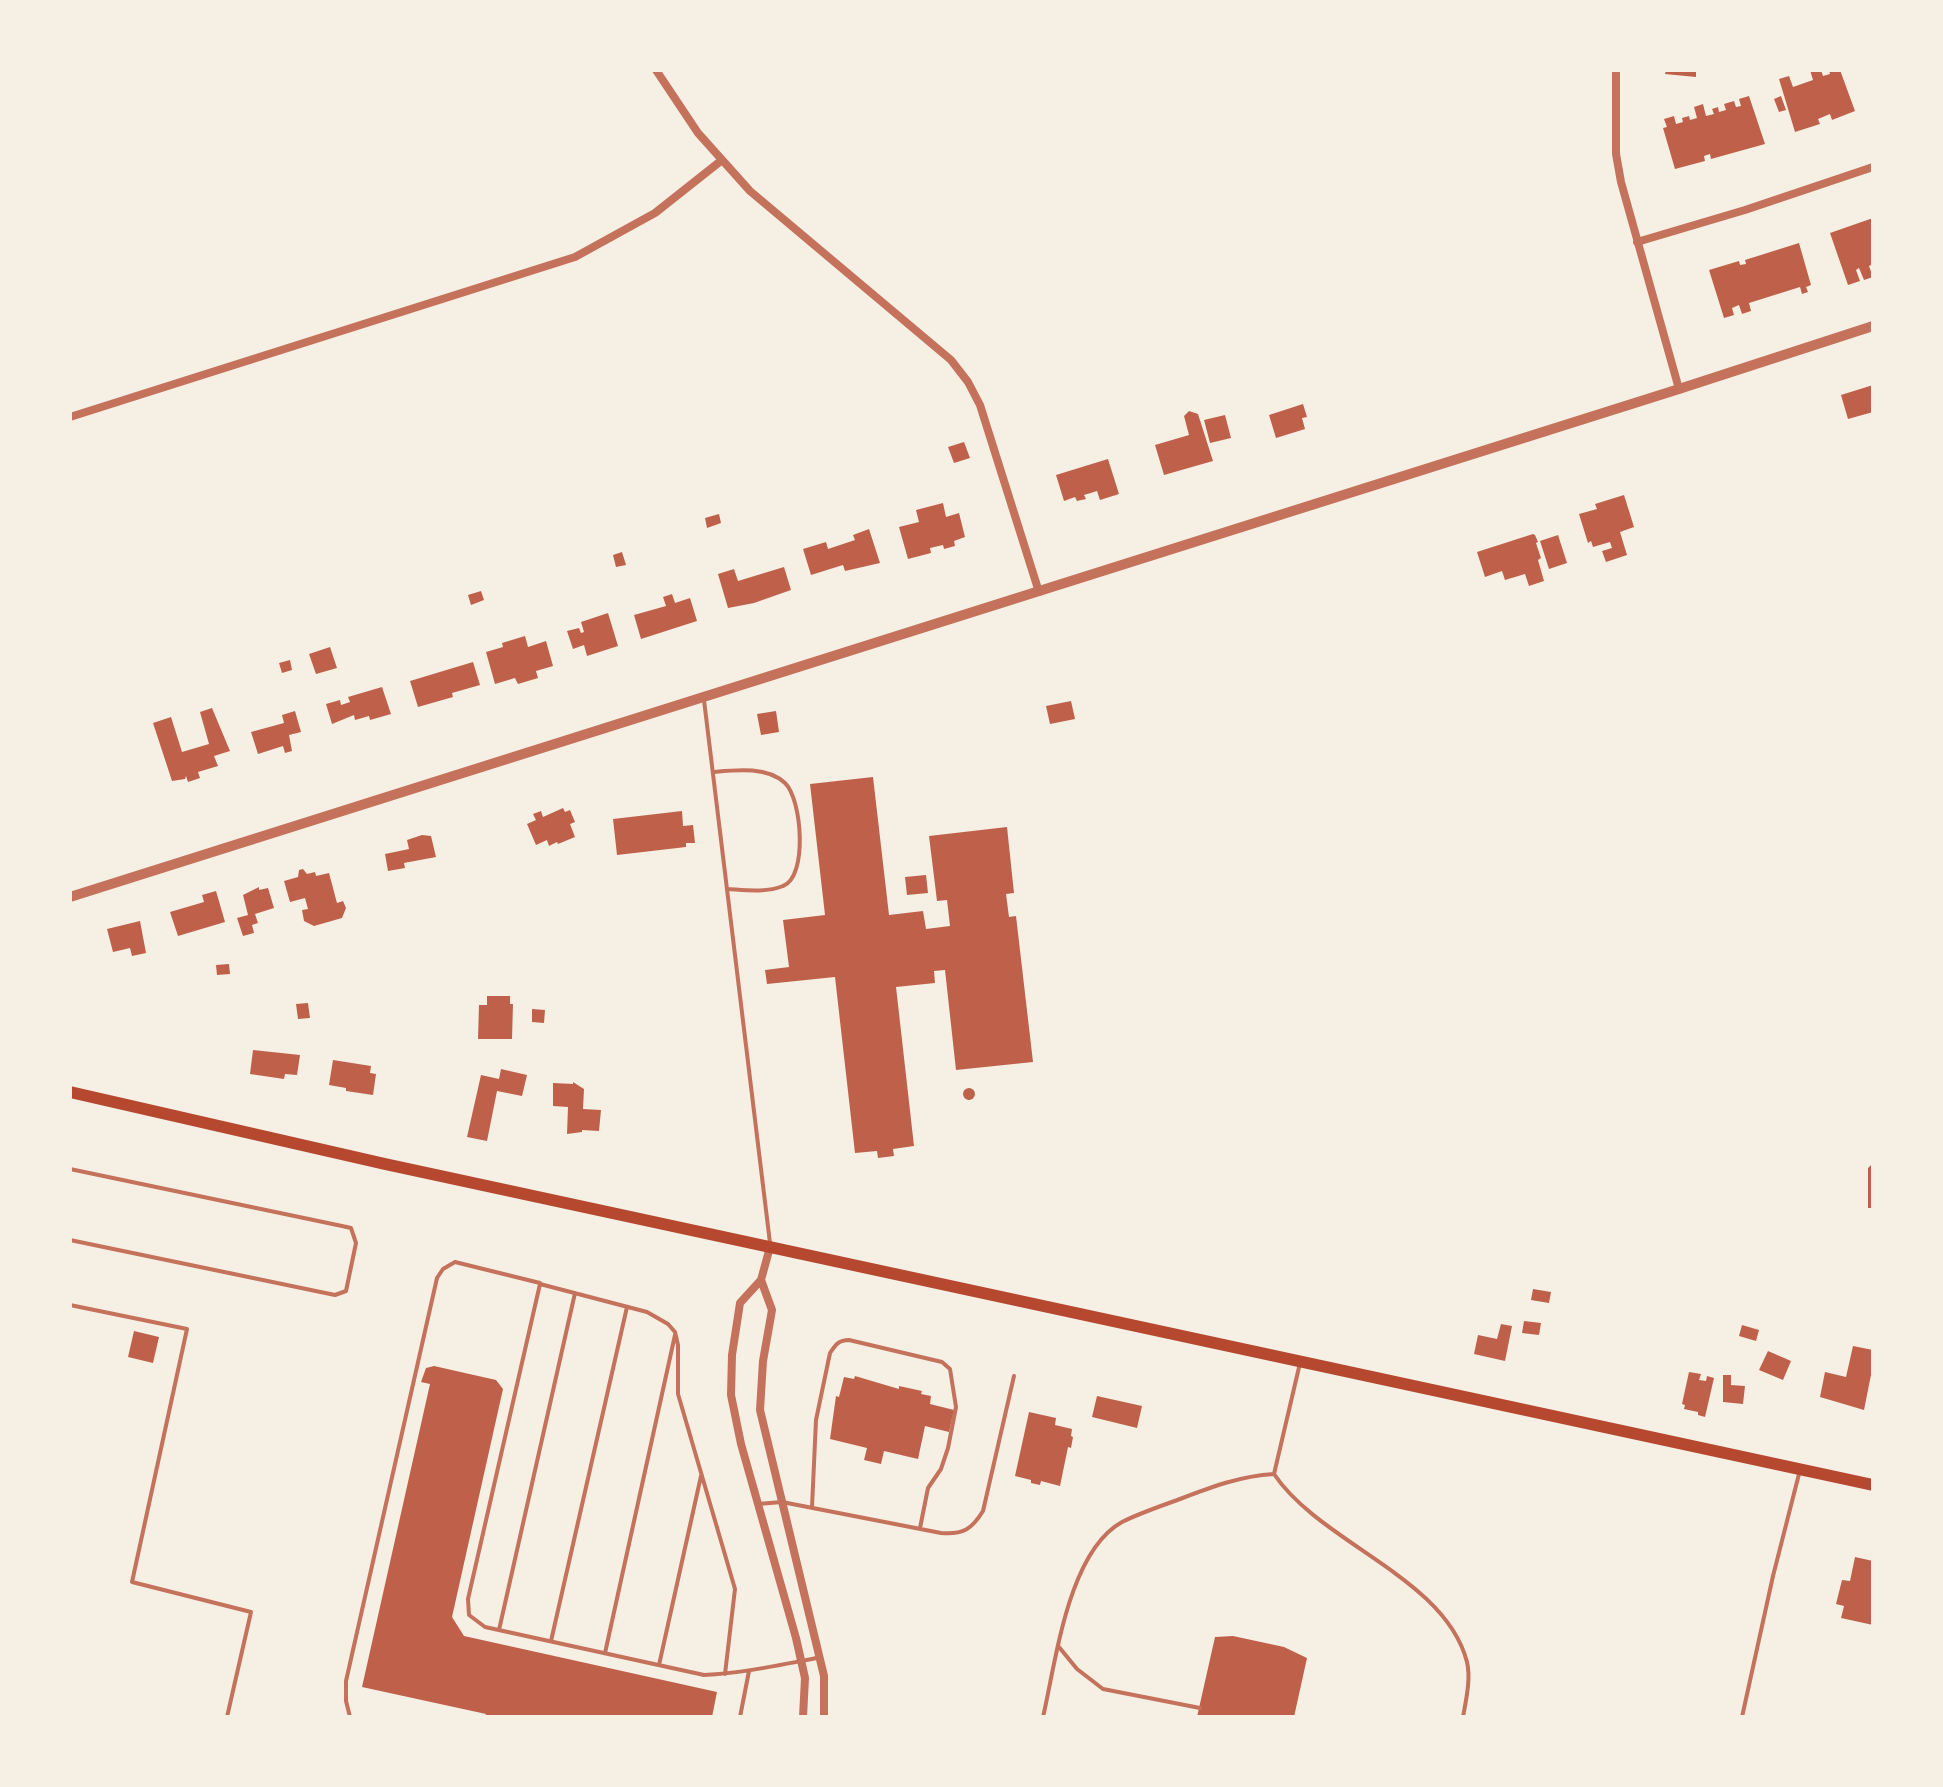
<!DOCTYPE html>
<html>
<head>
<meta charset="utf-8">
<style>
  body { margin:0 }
  #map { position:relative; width:1943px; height:1787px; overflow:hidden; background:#f6efe4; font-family:Jost,sans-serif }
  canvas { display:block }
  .frame { position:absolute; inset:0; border:72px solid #f6efe4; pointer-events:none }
</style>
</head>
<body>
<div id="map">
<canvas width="1943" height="1787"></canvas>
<div class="frame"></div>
</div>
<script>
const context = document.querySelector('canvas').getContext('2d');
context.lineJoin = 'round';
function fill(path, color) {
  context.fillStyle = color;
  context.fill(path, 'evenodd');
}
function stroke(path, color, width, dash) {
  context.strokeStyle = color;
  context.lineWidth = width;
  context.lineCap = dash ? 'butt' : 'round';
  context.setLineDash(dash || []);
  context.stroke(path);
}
const building = new Path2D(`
  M 1666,70 L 1696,70 L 1696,77 L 1665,74 Z
  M 1810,70 L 1821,70 L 1823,76 L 1830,74 L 1829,70 L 1840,70 L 1855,111 L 1832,120 L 1830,114 L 1818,119 L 1820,124 L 1795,132 L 1779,79 L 1789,76 L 1793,87 L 1813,80 Z
  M 1749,96 L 1765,144 L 1711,159 L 1710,154 L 1704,156 L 1705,161 L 1675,169 L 1663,128 L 1667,127 L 1664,119 L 1674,116 L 1676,124 L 1683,122 L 1682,118 L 1689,116 L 1690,120 L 1697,118 L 1694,107 L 1703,104 L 1706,116 L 1714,114 L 1712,109 L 1718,107 L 1719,112 L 1726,110 L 1724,104 L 1734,101 L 1736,107 L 1741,106 L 1739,99 Z
  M 1781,96 L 1786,110 L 1779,112 L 1774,99 Z
  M 1873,218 L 1873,264 L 1869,266 L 1873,277 L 1864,280 L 1859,268 L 1856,270 L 1860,281 L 1848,285 L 1830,233 Z
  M 1799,243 L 1811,285 L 1806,287 L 1808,292 L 1802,294 L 1800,287 L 1749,303 L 1751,311 L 1742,314 L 1739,305 L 1732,308 L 1734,315 L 1724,318 L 1709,270 L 1739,261 L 1740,265 L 1746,264 L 1745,260 Z
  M 1873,385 L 1873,412 L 1848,419 L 1841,395 Z
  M 1303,404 L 1307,417 L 1302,418 L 1305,429 L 1276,438 L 1269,415 Z
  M 1189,411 L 1198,414 L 1213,461 L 1164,475 L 1155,445 L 1189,435 L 1184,416 Z
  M 1225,415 L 1231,438 L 1210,443 L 1204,420 Z
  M 964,442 L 970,458 L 954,463 L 948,447 Z
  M 1108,459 L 1119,494 L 1100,500 L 1097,491 L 1084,495 L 1086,499 L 1077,501 L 1075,497 L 1064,501 L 1056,475 Z
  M 1624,495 L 1634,527 L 1620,532 L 1627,555 L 1606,562 L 1602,551 L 1612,548 L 1610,542 L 1593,547 L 1591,541 L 1588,543 L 1579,514 L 1597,509 L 1595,504 Z
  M 943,503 L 946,517 L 959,513 L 965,537 L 954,541 L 955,546 L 944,549 L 943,545 L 930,548 L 931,553 L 908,559 L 899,527 L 919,522 L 916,510 Z
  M 719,514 L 721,523 L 707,528 L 705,518 Z
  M 869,529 L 880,563 L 845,571 L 843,565 L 811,575 L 803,549 L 826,542 L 828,549 L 855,540 L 853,535 Z
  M 1533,534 L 1535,535 L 1538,542 L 1536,543 L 1541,558 L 1538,560 L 1544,581 L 1529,586 L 1525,574 L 1505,580 L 1502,571 L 1485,577 L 1477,552 Z
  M 1558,535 L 1567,563 L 1549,569 L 1540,541 Z
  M 622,552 L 626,565 L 616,567 L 613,555 Z
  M 784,567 L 791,590 L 754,603 L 728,608 L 718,574 L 734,569 L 738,581 Z
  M 481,591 L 484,600 L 471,605 L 468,595 Z
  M 672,594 L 675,603 L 690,598 L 697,621 L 641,639 L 634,615 L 666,606 L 663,597 Z
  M 608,613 L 618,646 L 587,656 L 584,645 L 573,649 L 567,631 L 579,628 L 581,633 L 584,632 L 581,622 Z
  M 525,636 L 528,647 L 546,641 L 553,666 L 536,671 L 538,678 L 518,684 L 515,678 L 495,684 L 486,652 L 503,647 L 502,643 Z
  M 330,647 L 337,668 L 316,674 L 309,654 Z
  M 290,660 L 292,670 L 282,673 L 279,663 Z
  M 473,662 L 480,685 L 452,693 L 453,697 L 418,707 L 410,681 Z
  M 382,687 L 391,714 L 370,720 L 369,716 L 355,720 L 354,715 L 332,724 L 326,704 L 340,700 L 341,705 L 350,702 L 348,697 Z
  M 1071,701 L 1075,719 L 1050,724 L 1046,706 Z
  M 212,708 L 230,751 L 214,756 L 218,766 L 198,772 L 200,778 L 188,782 L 186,776 L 185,779 L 172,781 L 153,723 L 171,717 L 182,752 L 209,744 L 200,712 Z
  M 295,711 L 301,732 L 289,735 L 292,751 L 285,753 L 283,746 L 258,754 L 251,732 L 284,723 L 282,715 Z
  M 776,711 L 779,732 L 761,735 L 757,714 Z
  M 873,777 L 889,915 L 923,911 L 926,929 L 950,926 L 947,900 L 937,901 L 929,836 L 1007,827 L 1014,893 L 1006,894 L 1009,917 L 1016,916 L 1033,1062 L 956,1070 L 945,970 L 934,971 L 935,983 L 896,987 L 914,1146 L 893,1149 L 894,1156 L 878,1158 L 877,1151 L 855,1153 L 835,977 L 767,984 L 765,970 L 789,967 L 783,920 L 825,915 L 810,784 Z
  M 563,808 L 565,812 L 570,810 L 575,822 L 570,824 L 575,837 L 558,844 L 557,842 L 549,846 L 547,840 L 536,845 L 527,824 L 536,820 L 533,814 L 541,811 L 543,817 Z
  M 682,811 L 683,826 L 693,825 L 695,843 L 686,843 L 686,847 L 617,855 L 613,819 Z
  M 422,835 L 431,836 L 436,857 L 404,863 L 405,868 L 388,871 L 385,854 L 409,849 L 407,840 Z
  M 303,869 L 307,874 L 315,872 L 316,876 L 329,873 L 337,903 L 343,901 L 346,908 L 342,918 L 314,926 L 304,921 L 302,910 L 308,909 L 305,898 L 290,902 L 284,881 L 298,877 L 299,870 Z
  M 926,875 L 928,893 L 907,895 L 905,877 Z
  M 259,887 L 259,890 L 268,888 L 274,908 L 255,914 L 258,923 L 252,925 L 254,933 L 243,936 L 237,918 L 248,915 L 243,895 Z
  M 216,891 L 225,922 L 178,936 L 170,912 L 204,902 L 202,895 Z
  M 140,921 L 146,953 L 132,956 L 130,948 L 113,952 L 107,929 Z
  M 229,964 L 230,974 L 217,975 L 216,965 Z
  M 487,996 L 510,996 L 510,1004 L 513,1004 L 512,1039 L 478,1039 L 479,1005 L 487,1005 Z
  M 308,1003 L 310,1018 L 298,1019 L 296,1004 Z
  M 532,1009 L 545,1010 L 544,1023 L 532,1022 Z
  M 253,1050 L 300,1055 L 297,1075 L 285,1074 L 284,1079 L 250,1074 Z
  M 333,1060 L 371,1066 L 370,1073 L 376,1074 L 373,1095 L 346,1091 L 346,1088 L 329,1085 Z
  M 501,1069 L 527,1075 L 522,1096 L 497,1091 L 487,1141 L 467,1137 L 481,1075 L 499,1079 Z
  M 573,1082 L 584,1089 L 583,1109 L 601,1110 L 599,1131 L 582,1130 L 582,1132 L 567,1134 L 568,1107 L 553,1106 L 553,1083 L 573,1084 Z
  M963 1094a6 6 0 1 1 12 0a6 6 0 1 1-12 0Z
  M 1871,1165 L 1873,1165 L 1873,1208 L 1868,1208 L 1868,1168 Z
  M 1533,1289 L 1551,1292 L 1549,1303 L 1531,1300 Z
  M 1524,1321 L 1541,1323 L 1539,1335 L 1522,1333 Z
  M 1501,1324 L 1512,1326 L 1505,1361 L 1474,1354 L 1478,1335 L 1497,1339 Z
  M 1742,1325 L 1759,1330 L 1756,1341 L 1739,1336 Z
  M 134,1331 L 159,1337 L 153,1363 L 128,1357 Z
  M 1853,1346 L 1873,1350 L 1873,1365 L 1864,1410 L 1820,1397 L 1825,1372 L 1846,1377 Z
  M 1768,1351 L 1791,1361 L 1783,1380 L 1759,1370 Z
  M 434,1366 L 496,1380 L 503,1389 L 452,1617 L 464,1636 L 717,1692 L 712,1717 L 485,1717 L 486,1714 L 362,1687 L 430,1384 L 421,1382 L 426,1368 Z
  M 1689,1372 L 1701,1374 L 1699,1380 L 1706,1381 L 1707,1376 L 1714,1378 L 1705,1417 L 1698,1415 L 1698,1412 L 1684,1409 L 1685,1405 L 1682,1404 Z
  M 1723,1375 L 1731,1375 L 1731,1385 L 1745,1386 L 1743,1404 L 1723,1402 Z
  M 855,1376 L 899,1389 L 899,1386 L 922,1391 L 921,1394 L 931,1396 L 930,1404 L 954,1410 L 949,1432 L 925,1426 L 918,1459 L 884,1451 L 881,1464 L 864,1460 L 867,1448 L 830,1439 L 836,1396 L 839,1397 L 844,1377 L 854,1379 Z
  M 1097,1396 L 1142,1406 L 1137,1428 L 1092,1417 Z
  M 1029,1412 L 1056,1418 L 1055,1425 L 1072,1429 L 1071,1436 L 1073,1437 L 1071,1448 L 1068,1447 L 1060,1486 L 1041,1481 L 1040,1485 L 1031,1483 L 1031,1480 L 1015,1476 Z
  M 1855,1557 L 1873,1561 L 1873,1625 L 1841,1618 L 1844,1606 L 1836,1604 L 1842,1580 L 1850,1581 Z
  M 1233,1636 L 1284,1647 L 1307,1658 L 1294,1717 L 1197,1717 L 1215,1637 Z`);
const service = new Path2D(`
  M 704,700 L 770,1243
  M 713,772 C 735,770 767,766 785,783 C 802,799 808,877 783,886 C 766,893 745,890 727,889
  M 70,1169 L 342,1226 L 351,1228 L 356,1243 L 346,1291 L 335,1295 L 70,1240
  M 70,1305 L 187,1329 L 132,1582 L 251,1612 L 227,1717
  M 1274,1474 C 1321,1544 1445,1577 1467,1662 C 1471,1679 1466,1700 1463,1717
  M 758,1504 L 782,1502 L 941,1533 C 963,1535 972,1529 983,1511 L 1014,1376
  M 812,1507 L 816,1420 L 830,1353 C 836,1344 839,1340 849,1340 L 942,1362 L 950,1369 L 956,1407 L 948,1448 L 941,1469 L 928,1488 L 920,1528
  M 499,1630 L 575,1293
  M 551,1641 L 627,1307
  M 1059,1647 L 1077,1669 L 1103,1689 L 1200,1708
  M 605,1653 L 675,1335
  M 659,1665 L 701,1476
  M 725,1674 L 735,1589 L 678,1394 L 678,1345 L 675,1332 L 668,1324 L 647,1312 L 540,1284 L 468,1599 L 469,1615 L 485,1627 L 704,1675 C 743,1673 780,1665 817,1658
  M 350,1717 L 346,1701 L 346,1681 L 437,1278 L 443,1269 L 455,1262 L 540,1283
  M 740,1717 L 749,1671
  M 1043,1717 C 1056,1661 1068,1552 1122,1522 C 1140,1513 1161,1506 1180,1499 C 1211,1487 1240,1476 1274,1474 L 1300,1363
  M 1742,1717 L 1773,1576 L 1800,1470`);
const minor = new Path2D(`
  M 656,70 L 698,133 L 750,191 L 951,360 L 968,382 L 980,405 L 1039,592
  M 1616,70 L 1616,154 L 1621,182 L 1679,389
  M 1637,242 L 1745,210 L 1873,167
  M 70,417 L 575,257 L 655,213 L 722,160
  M 770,1247 L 761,1280 L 740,1303 L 732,1355 L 731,1395 L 741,1444 L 796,1638 L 805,1678 L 803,1717
  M 761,1280 L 772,1310 L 763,1361 L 760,1410 L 824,1676 L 824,1717`);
const tertiary = new Path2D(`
  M 70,897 L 1679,389 L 1873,326`);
const primary = new Path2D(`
  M 70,1092 L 385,1164 L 1873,1485`);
fill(building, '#bf614a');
stroke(service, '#c5725c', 4);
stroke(minor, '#c5725c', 8);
stroke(tertiary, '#c5725c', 10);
stroke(primary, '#b5482f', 12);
</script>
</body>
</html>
